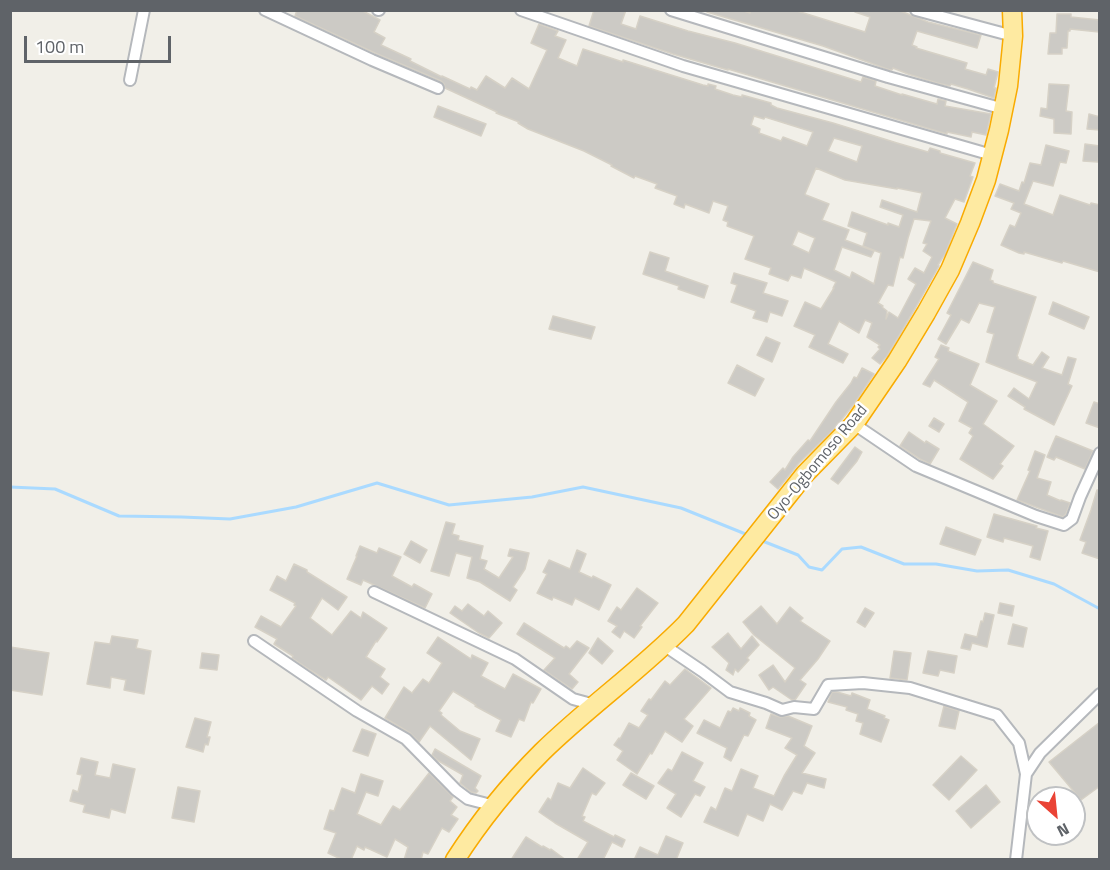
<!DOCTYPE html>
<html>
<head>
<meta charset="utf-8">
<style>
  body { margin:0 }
  #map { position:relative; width:1110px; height:870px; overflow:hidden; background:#f1efe8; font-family:"Titillium Web",sans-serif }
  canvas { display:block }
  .frame { position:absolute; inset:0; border:12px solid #5f6368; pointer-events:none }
  .north { position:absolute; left:1026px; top:786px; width:60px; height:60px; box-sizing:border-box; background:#fff; border:2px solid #bfc1c3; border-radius:50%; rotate:153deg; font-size:16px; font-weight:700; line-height:24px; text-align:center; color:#5f6368 }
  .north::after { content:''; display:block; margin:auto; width:21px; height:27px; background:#ea4335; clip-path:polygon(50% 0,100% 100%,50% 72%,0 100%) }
  .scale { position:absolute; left:24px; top:36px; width:147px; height:27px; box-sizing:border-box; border:3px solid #5f6368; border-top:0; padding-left:8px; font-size:18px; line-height:21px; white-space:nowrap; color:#5f6368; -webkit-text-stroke:4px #fff; paint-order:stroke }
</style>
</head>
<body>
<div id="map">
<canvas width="1110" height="870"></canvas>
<div class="frame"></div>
<div class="north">N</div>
<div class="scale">100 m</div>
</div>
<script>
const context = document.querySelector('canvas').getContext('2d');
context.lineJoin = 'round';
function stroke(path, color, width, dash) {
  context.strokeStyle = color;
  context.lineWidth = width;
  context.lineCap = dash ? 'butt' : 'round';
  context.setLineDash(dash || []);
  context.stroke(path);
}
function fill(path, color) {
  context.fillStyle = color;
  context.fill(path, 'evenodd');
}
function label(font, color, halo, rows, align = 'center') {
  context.font = font + ' "Titillium Web",sans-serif';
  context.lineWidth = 5;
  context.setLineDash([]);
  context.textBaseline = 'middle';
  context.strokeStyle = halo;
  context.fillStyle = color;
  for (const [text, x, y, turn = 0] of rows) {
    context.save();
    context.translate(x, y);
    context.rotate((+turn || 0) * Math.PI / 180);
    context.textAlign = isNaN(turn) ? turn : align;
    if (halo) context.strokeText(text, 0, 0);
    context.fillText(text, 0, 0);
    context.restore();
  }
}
const stream = new Path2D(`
  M 10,487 L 55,489 L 119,516 L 182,517 L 230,519 L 296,507 L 377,483 L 449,505 L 532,497 L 583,487 L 681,508 L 748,535
  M 760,540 L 798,555 L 809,567 L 822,570 L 842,549 L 861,547 L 904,564 L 936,564 L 977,571 L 1008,570 L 1054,584 L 1100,609`);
const building = new Path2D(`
  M 297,10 L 361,10 L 380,20 L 374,32 L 385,38 L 381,45 L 411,59 L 410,61 L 442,77 L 442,76 L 470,89 L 471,87 L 477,90 L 486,76 L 505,88 L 512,78 L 529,89 L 547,50 L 531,43 L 539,24 L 558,31 L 555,36 L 566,40 L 558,58 L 577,66 L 583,49 L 623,62 L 623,60 L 703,85 L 708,86 L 708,84 L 716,86 L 715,89 L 733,95 L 742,97 L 742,95 L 771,103 L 771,105 L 777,108 L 833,123 L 897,143 L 928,152 L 930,148 L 940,151 L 940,153 L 975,163 L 970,176 L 973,177 L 964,202 L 955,199 L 945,218 L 957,224 L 945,254 L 938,265 L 939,266 L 916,307 L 887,356 L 880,364 L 872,358 L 880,349 L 878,347 L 880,345 L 867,337 L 872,323 L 865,320 L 859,333 L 839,321 L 828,344 L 848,354 L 843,363 L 809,347 L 815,335 L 794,326 L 805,302 L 821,309 L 834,288 L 833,288 L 836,282 L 804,268 L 801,278 L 791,275 L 788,281 L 769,274 L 771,268 L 745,259 L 754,236 L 727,226 L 728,222 L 723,220 L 728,206 L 713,201 L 709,213 L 685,204 L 684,208 L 674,204 L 677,196 L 655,188 L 657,184 L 635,176 L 634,178 L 611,166 L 612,165 L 584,151 L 528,129 L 518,123 L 519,122 L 496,113 L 497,112 L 445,88 L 444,84 L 441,81 L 375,53 L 295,16 ZM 754,116 L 764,119 L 765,117 L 813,132 L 807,146 L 783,137 L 781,141 L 759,133 L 760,129 L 751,125 ZM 834,138 L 862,146 L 857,162 L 828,151 ZM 816,168 L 845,180 L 897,189 L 897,188 L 922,193 L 917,212 L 882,200 L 880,207 L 903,215 L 899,227 L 888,223 L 888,225 L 852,212 L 848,226 L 867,233 L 863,246 L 881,253 L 874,284 L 852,272 L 850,278 L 834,270 L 842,247 L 871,257 L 874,251 L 845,240 L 849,230 L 822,220 L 829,204 L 806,195 L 805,194 ZM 914,219 L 931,221 L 923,243 L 927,244 L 923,251 L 932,257 L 924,273 L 915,268 L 908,279 L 916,284 L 898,318 L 889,312 L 886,319 L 887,311 L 882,307 L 883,306 L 878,303 L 888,285 L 893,286 L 900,257 L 903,258 L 908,238 ZM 798,231 L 815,238 L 809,253 L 792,245 Z
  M 594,10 L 626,10 L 621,24 L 636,29 L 640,16 L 688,31 L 735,43 L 861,82 L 863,77 L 876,81 L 875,86 L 902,95 L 902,94 L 937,104 L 938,99 L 946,101 L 945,106 L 991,114 L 986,135 L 972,132 L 971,137 L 947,132 L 947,134 L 728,69 L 728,70 L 673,54 L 589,26 Z
  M 707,10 L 741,10 L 750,13 L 751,10 L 794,10 L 865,32 L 870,17 L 855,12 L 855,10 L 898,10 L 928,22 L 981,35 L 977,48 L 917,31 L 912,45 L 917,47 L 916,48 L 967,63 L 965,69 L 986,75 L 988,69 L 998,72 L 994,88 L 996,88 L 994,98 L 968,89 L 951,84 L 950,86 L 937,83 L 908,74 L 893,68 L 892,70 L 890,70 L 823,46 L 707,12 Z
  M 1057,14 L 1071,14 L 1071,17 L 1100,20 L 1099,32 L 1070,29 L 1070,31 L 1068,31 L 1067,48 L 1062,48 L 1062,54 L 1048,54 L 1050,33 L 1056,33 Z
  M 1049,84 L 1069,85 L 1066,111 L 1072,112 L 1071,134 L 1054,133 L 1054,119 L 1040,116 L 1041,108 L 1047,109 Z
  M 438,106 L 486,124 L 481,136 L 434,117 Z
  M 1089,114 L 1100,117 L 1100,130 L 1087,129 Z
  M 1085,144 L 1100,146 L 1098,162 L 1083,161 Z
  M 1046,145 L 1069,151 L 1066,163 L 1060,162 L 1053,186 L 1033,181 L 1024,204 L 1053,215 L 1060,195 L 1090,205 L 1091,203 L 1100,205 L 1100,272 L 1063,261 L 1062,263 L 1024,252 L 1024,254 L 1019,253 L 1001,245 L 1010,225 L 1015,227 L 1021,213 L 1011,209 L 1014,203 L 995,196 L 1000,184 L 1019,191 L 1022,182 L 1024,183 L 1030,163 L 1041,165 Z
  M 650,252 L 669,258 L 665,271 L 708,286 L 704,298 L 678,289 L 679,286 L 643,274 Z
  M 973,262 L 993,270 L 990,280 L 993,281 L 993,283 L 1036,297 L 1017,356 L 1018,357 L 1018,359 L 1033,365 L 1042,352 L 1049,357 L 1042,368 L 1062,375 L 1068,357 L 1076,359 L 1068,384 L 1072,386 L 1054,425 L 1024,409 L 1025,407 L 1008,396 L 1014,388 L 1029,399 L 1037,382 L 986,362 L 994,334 L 987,332 L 995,307 L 979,303 L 969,323 L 961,319 L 946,344 L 938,339 L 951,315 L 947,313 Z
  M 734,273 L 767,283 L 763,293 L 788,301 L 782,316 L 770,312 L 767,322 L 753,318 L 756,311 L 731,302 L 737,285 L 731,283 Z
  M 1053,302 L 1089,317 L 1084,329 L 1049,314 Z
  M 553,316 L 595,327 L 591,339 L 549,329 Z
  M 766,337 L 780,343 L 772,362 L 757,355 Z
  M 941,345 L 949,348 L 948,351 L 979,364 L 970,385 L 997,401 L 983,424 L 1014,446 L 1000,464 L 1003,466 L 993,479 L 960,459 L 973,436 L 969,433 L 972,428 L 959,421 L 968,402 L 934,380 L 930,387 L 923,384 L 939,359 L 935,357 Z
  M 737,365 L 764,379 L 755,396 L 728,383 Z
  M 862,368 L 874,374 L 854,404 L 839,423 L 838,423 L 834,429 L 799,463 L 778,489 L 770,482 L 783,468 L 785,470 L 793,457 L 808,440 L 810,441 L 836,402 L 851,383 L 854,377 L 857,378 Z
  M 1094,402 L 1100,404 L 1100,428 L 1086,423 Z
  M 934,418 L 944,424 L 939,432 L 929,426 Z
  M 909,432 L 925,443 L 926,441 L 939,449 L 930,464 L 920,459 L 900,446 Z
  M 1056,436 L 1093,451 L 1085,469 L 1056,457 L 1054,460 L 1047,457 Z
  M 855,447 L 862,452 L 857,461 L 838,484 L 831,479 Z
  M 1035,451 L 1045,455 L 1037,478 L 1051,482 L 1047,495 L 1061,501 L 1061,500 L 1070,503 L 1066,514 L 1063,517 L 1017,500 L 1030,471 L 1028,470 Z
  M 1097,490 L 1100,490 L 1100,559 L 1082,553 L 1086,542 L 1080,540 L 1091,510 Z
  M 994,514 L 1037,526 L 1036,528 L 1048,531 L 1040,560 L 1030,557 L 1033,546 L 1004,538 L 1003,542 L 987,537 Z
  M 446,522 L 455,524 L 452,534 L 459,536 L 458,540 L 483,546 L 480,559 L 487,561 L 484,569 L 499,578 L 513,557 L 508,556 L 510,549 L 529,553 L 525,569 L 513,587 L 517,590 L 510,601 L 480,582 L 467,578 L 472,557 L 456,553 L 449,576 L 431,571 Z
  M 946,527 L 981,540 L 975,555 L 940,544 Z
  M 411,541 L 427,550 L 420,563 L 404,554 Z
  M 360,546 L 377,553 L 379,548 L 401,557 L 392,576 L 412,587 L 414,584 L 432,594 L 425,608 L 363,580 L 361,585 L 347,579 L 357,556 L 356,556 Z
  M 577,550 L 586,554 L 579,572 L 592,578 L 593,576 L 611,585 L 599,610 L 575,598 L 572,605 L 553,597 L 552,600 L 537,593 L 547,574 L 543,572 L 549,560 L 570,569 Z
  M 294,564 L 307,570 L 307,572 L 347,597 L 338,610 L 322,598 L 310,618 L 332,635 L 351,611 L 361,618 L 363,612 L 387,628 L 377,642 L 376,641 L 366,657 L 385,669 L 380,677 L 389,684 L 382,694 L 372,686 L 361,700 L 328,677 L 326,680 L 310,670 L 292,658 L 293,656 L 274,644 L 277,639 L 255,627 L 261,616 L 281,627 L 296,606 L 294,605 L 295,603 L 270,590 L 277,576 L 286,581 Z
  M 637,588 L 658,603 L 640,626 L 642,627 L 634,638 L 624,631 L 620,638 L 612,632 L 617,626 L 608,621 L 617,607 L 621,610 Z
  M 1000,603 L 1014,606 L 1012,616 L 998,613 Z
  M 468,604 L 484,616 L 488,611 L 502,623 L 489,638 L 479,633 L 450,613 L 455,606 L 462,611 Z
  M 761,606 L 777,624 L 790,607 L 803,618 L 800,621 L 830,641 L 818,659 L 800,680 L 806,684 L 795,700 L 792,700 L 773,687 L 769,690 L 759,675 L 773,665 L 785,682 L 795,668 L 754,635 L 743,622 Z
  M 865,608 L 874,613 L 865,627 L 857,622 Z
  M 985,613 L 994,615 L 987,647 L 972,643 L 970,650 L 961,648 L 965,634 L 977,637 L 981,621 L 983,622 Z
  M 524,623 L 564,648 L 566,646 L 570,649 L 577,641 L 589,648 L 569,674 L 578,682 L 572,689 L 544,670 L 555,658 L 517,634 Z
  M 1013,624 L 1027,628 L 1023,647 L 1008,644 Z
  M 728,633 L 741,649 L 752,636 L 759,645 L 747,658 L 749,660 L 738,672 L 735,669 L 733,675 L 726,670 L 729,663 L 712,647 Z
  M 112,636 L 138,640 L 136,648 L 151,651 L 144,694 L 124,690 L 126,680 L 111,677 L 110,688 L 87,684 L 95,642 L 110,644 Z
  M 438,637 L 471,659 L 472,655 L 488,663 L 481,676 L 505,689 L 513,674 L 541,689 L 533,703 L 531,702 L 524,721 L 519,719 L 511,737 L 496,731 L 501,720 L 475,706 L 476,705 L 453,691 L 439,711 L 442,713 L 441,715 L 460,731 L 480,739 L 471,760 L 430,726 L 419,742 L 410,733 L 385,718 L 404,687 L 412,693 L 423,679 L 429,683 L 442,663 L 427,653 Z
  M 598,638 L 613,651 L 602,664 L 589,653 Z
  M 10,647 L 49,653 L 42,695 L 10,690 Z
  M 894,651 L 911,653 L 907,680 L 890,678 Z
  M 928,651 L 957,656 L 954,673 L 940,670 L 938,676 L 923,673 Z
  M 202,653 L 219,655 L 217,670 L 200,668 Z
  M 685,669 L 711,688 L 684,719 L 693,726 L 682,742 L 665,731 L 652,754 L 650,753 L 637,774 L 617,760 L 623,751 L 614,745 L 619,738 L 620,739 L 629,723 L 639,728 L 648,715 L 641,711 L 649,699 L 651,700 L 665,681 L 670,685 Z
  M 832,692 L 837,692 L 851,696 L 852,693 L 870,700 L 867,709 L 885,716 L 884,718 L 889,720 L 881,742 L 860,734 L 863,723 L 856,721 L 858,714 L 846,710 L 847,707 L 828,702 Z
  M 944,706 L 959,711 L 955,729 L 939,726 Z
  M 733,708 L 739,711 L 740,708 L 750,713 L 749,716 L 756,720 L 748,736 L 744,735 L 731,761 L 724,757 L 727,748 L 697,733 L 704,720 L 720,728 L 728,711 L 731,712 Z
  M 771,714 L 780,717 L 788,716 L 812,726 L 804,746 L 815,753 L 802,773 L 826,779 L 824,788 L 807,783 L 802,794 L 793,791 L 782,810 L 770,804 L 763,821 L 747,814 L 738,836 L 704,822 L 711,807 L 716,810 L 725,788 L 732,791 L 741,769 L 758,776 L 753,788 L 774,796 L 784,776 L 797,755 L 785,748 L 792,738 L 766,728 Z
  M 195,718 L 211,722 L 207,737 L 210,737 L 208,745 L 205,744 L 203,752 L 186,747 Z
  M 1100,722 L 1100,786 L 1081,800 L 1049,762 Z
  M 362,729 L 376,734 L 368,756 L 353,751 Z
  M 435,749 L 481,776 L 475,788 L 478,791 L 476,793 L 471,792 L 460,783 L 463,775 L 437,760 L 432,755 Z
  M 682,752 L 703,763 L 693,781 L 705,787 L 700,796 L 695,794 L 681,817 L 667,808 L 676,794 L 658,783 L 668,769 L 672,771 Z
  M 961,756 L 977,770 L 949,800 L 933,785 Z
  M 81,758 L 98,762 L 95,775 L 110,778 L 113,764 L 135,769 L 125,813 L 111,809 L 109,818 L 83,812 L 85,805 L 70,801 L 73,790 L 78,792 L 82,775 L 77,774 Z
  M 583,768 L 605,783 L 596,795 L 592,793 L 582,816 L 585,817 L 583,821 L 614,837 L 615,835 L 625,840 L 622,847 L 612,842 L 603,860 L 577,860 L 588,842 L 555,823 L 539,812 L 548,798 L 551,800 L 558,783 L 570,788 Z
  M 429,773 L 453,797 L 450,801 L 457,807 L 451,815 L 458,819 L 449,832 L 442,828 L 428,854 L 423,852 L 421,860 L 404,860 L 408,847 L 395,839 L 387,857 L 365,847 L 364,850 L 357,846 L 351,860 L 343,860 L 328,853 L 336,833 L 324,829 L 330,810 L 334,811 L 342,788 L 355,793 L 361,774 L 383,781 L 378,796 L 366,792 L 357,814 L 381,825 L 393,806 L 400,810 Z
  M 631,773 L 654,786 L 646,799 L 623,785 Z
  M 986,785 L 1000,802 L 971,828 L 956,811 Z
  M 178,787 L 200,791 L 194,822 L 172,818 Z
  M 666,836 L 683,843 L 676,860 L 634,860 L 640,847 L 658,855 Z
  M 526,837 L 542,847 L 543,846 L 550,850 L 551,849 L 566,860 L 511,860 Z`);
const minor = new Path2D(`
  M 265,10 L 372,60 L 438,88
  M 378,10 L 379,10
  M 521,10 L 683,66 L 992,155
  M 671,10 L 888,77 L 1004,109
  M 916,10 L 1013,36
  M 130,80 L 144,10
  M 854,424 L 916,466 L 1036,516 L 1064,525 L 1072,519 L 1080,497 L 1100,453
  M 374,592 L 515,659 L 573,699 L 595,705
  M 254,641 L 357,711 L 406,739 L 456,790 L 468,799 L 495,806
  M 665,646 L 702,671 L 730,692 L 766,703 L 782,710 L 794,707 L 814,709 L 828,685 L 863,683 L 910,688 L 997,715 L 1019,743 L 1026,774
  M 1016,860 L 1026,774 L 1040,753 L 1100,694`);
const trunk = new Path2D(`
  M 455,860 C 480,821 509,785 542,752 C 588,707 641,670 686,624 L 805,474 L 854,424 L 897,361 L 926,313 L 950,270 L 970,223 L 986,180 L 999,130 L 1008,86 L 1013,36 L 1012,10`);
const streetNames = [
  ["Oyo-Ogbomoso Road",818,463,-50]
];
stroke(stream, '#aadaff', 3);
fill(building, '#cccac5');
stroke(building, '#d6d1c6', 1.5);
stroke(minor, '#b5b8bc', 14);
stroke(trunk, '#f9ab00', 21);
stroke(minor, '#fff', 10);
stroke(trunk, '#feeaa1', 18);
label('16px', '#5f6368', '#fff', streetNames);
</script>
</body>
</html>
